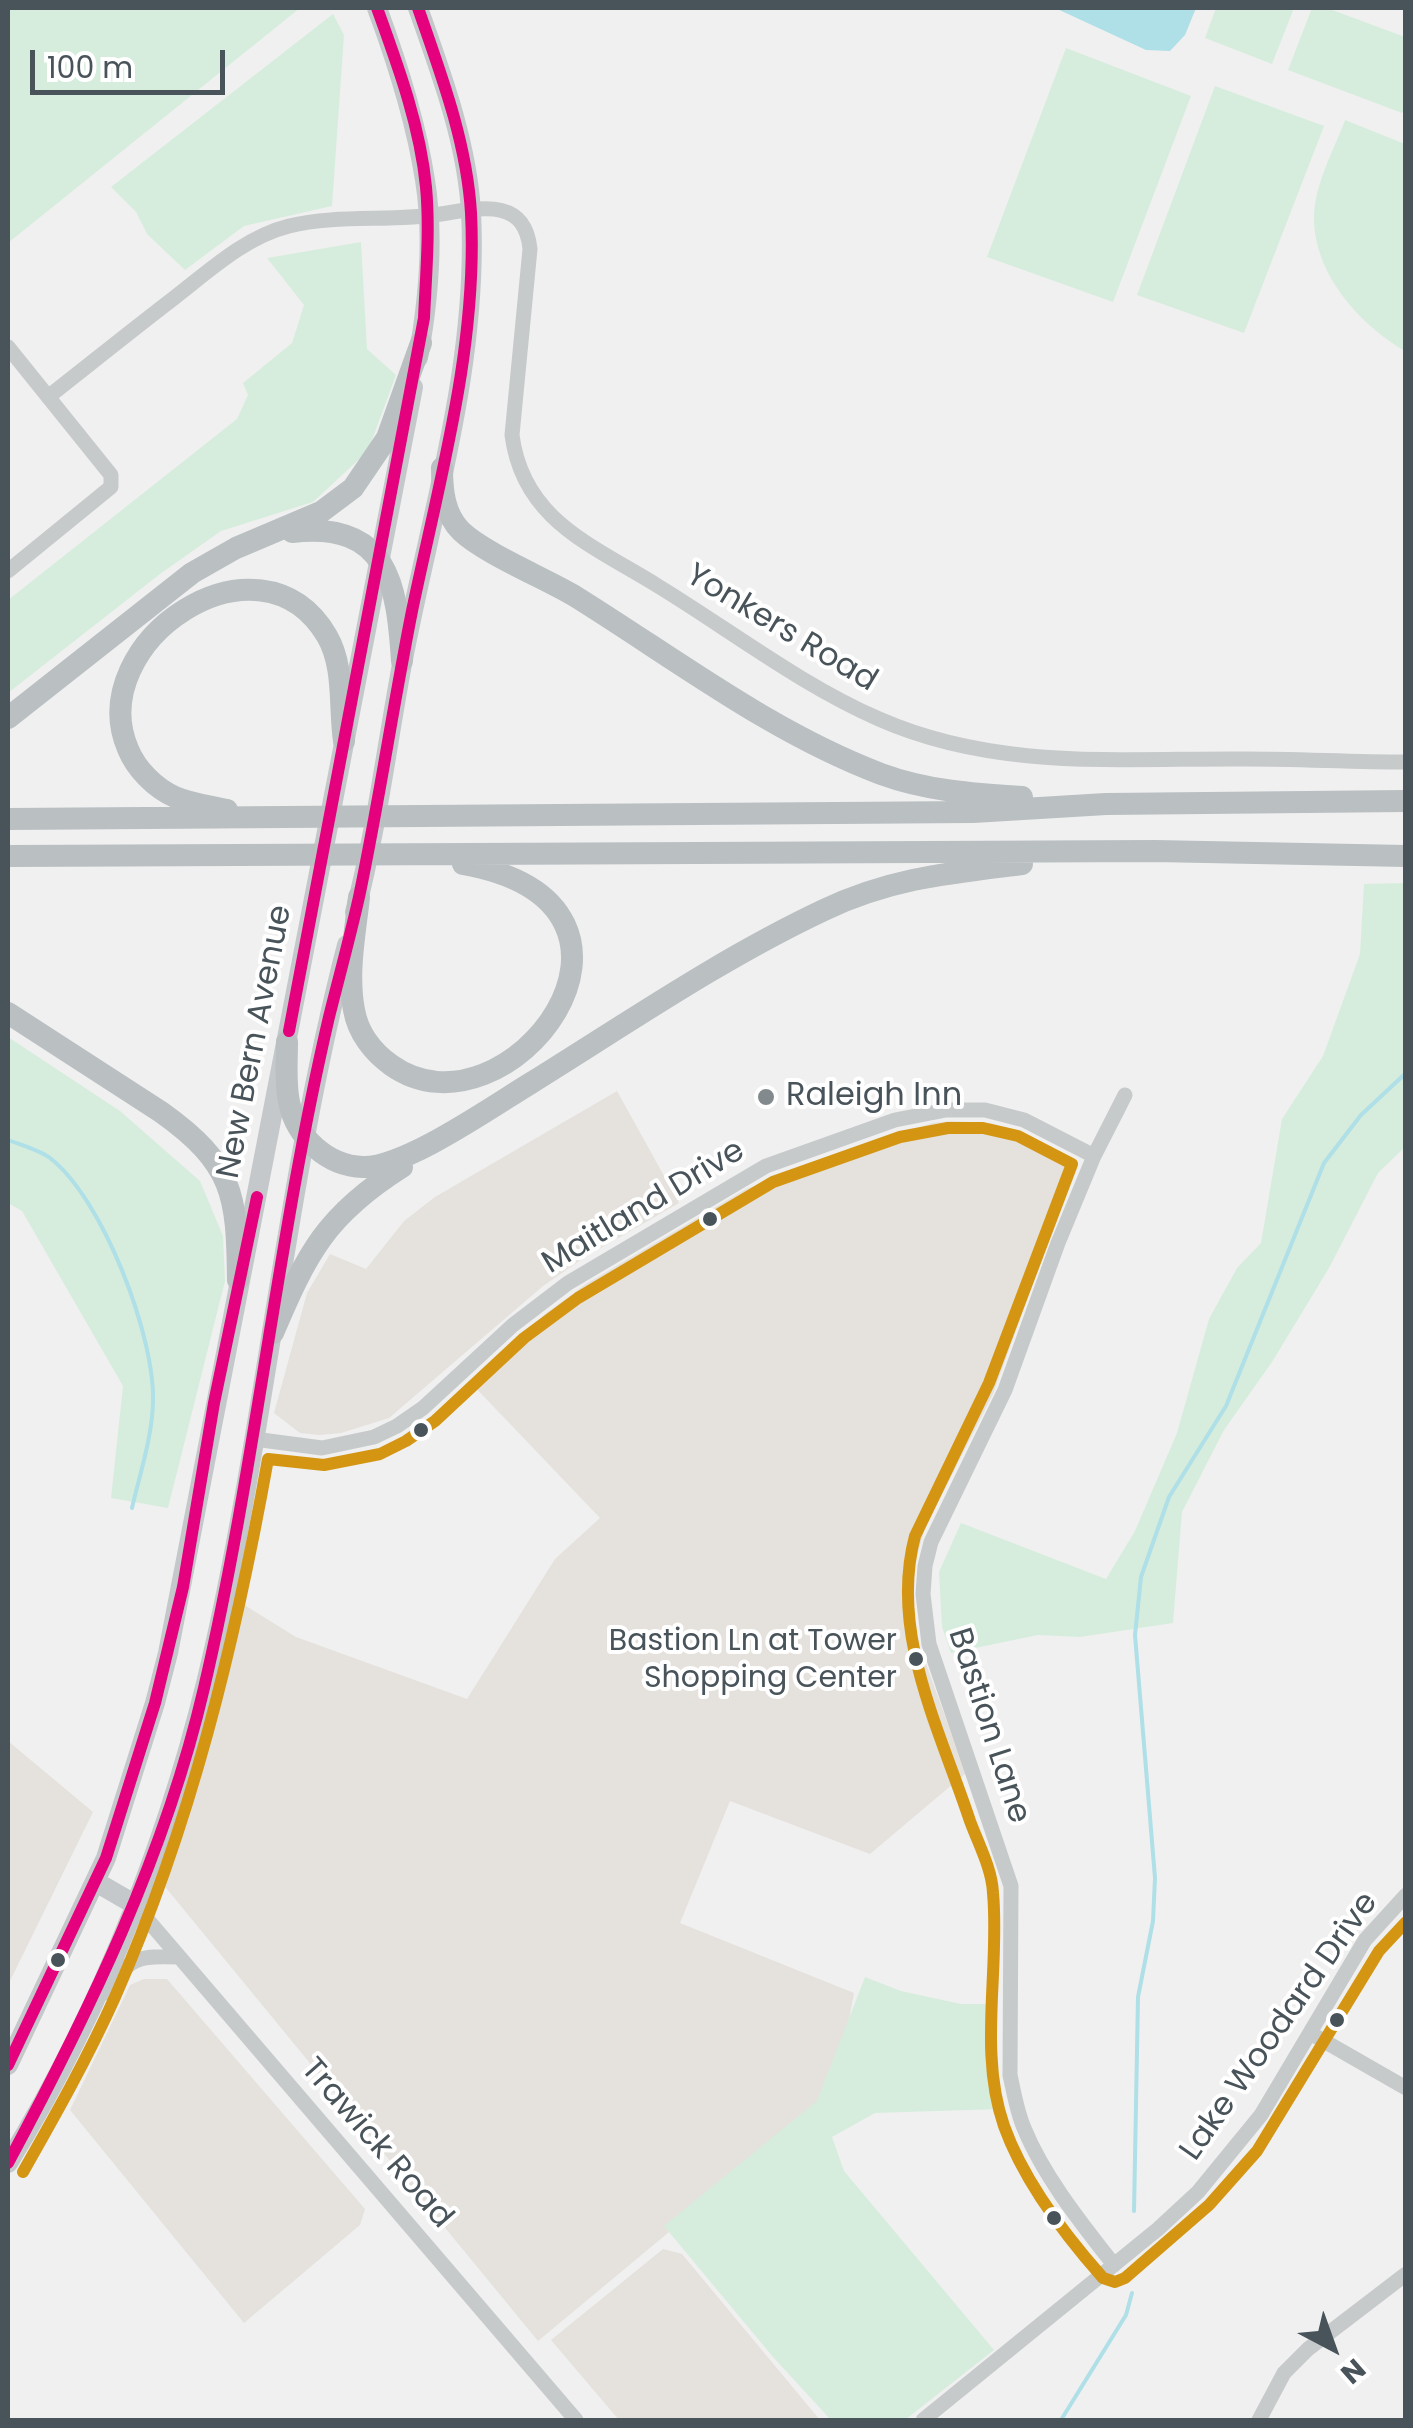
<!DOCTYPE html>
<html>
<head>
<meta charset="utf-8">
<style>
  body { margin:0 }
  #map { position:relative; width:1413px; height:2428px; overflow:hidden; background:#f0f0f0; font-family:Poppins,sans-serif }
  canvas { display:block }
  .frame { position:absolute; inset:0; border:10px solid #48535a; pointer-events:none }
  .north { position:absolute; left:1283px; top:2298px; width:100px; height:100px; -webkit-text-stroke:8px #fff; paint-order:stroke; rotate:139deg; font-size:28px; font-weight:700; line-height:40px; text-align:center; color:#48535a }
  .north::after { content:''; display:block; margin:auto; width:35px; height:45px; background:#48535a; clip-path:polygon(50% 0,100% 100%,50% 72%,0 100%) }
  .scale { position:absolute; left:30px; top:50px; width:195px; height:45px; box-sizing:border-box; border:5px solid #48535a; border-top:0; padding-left:12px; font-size:30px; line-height:35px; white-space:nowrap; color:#48535a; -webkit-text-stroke:8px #fff; paint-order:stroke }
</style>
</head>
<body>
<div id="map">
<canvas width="1413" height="2428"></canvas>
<div class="frame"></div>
<div class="north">N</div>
<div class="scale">100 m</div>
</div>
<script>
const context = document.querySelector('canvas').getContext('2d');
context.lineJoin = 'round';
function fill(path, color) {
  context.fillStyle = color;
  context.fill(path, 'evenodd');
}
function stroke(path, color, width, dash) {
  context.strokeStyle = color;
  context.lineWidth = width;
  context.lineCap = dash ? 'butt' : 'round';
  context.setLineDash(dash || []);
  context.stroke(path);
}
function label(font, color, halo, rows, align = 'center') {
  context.font = font + ' Poppins,sans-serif';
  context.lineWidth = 8;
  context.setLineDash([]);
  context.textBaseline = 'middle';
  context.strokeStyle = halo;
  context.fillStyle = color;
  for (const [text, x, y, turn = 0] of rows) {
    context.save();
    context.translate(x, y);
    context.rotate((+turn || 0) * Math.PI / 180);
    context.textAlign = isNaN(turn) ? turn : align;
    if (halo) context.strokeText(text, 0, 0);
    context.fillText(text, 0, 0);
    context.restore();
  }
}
const commercial = new Path2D(`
  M 617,1091 L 679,1203 L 585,1257 L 543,1286 L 389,1418 L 341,1433 L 319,1435 L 300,1433 L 274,1413 L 307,1293 L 330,1254 L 366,1269 L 404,1221 L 435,1197 Z
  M 951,1121 L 991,1123 L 1013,1129 L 1063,1153 L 1074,1164 L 1074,1170 L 993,1394 L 925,1528 L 911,1577 L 915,1634 L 966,1773 L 870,1854 L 730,1801 L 680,1923 L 854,1993 L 835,2094 L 538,2341 L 162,1883 L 159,1868 L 198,1762 L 241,1603 L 296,1637 L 467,1699 L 555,1559 L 600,1518 L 470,1382 L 545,1314 L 586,1284 L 746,1189 L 828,1157 L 932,1123 Z
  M 8,1741 L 93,1812 L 8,1985 Z
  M 144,1979 L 167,1979 L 365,2209 L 360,2225 L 244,2323 L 70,2110 L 130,1985 Z
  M 663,2249 L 682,2254 L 820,2420 L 619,2420 L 551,2340 Z`);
const green = new Path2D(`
  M 8,8 L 300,8 L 8,243 Z
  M 1216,8 L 1294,8 L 1272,64 L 1205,38 Z
  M 1312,8 L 1327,8 L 1405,37 L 1406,105 L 1402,113 L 1288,70 Z
  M 333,14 L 344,35 L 332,206 L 244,226 L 185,270 L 147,234 L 136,212 L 111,187 Z
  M 1066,48 L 1191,96 L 1113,302 L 987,257 Z
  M 1215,86 L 1324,126 L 1244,333 L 1137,295 Z
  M 1345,120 L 1405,144 L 1405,351 C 1359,324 1313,273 1314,216 C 1315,183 1334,150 1345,120 Z
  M 361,242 L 367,349 L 396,375 L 368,451 L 313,502 L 221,531 L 160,574 L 8,693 L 8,600 L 237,419 L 248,395 L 243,383 L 292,343 L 304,305 L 267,258 Z
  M 1405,883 L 1405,1147 L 1378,1173 L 1329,1268 L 1272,1362 L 1224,1430 L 1182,1512 L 1173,1623 L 1080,1637 L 1038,1635 L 951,1653 L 942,1627 L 939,1572 L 961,1523 L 1106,1579 L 1135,1531 L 1177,1433 L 1209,1319 L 1237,1268 L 1261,1243 L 1282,1119 L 1323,1056 L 1360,954 L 1364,884 Z
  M 8,1037 L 120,1111 L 200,1181 L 223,1236 L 225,1281 L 168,1508 L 111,1498 L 123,1386 L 22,1211 L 8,1203 Z
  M 865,1977 L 901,1991 L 961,2004 L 990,2004 L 997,2038 L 1000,2109 L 875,2113 L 832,2137 L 844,2171 L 994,2350 L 905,2420 L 831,2420 L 773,2357 L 664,2226 L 817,2101 Z`);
const water = new Path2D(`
  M 1055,8 L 1196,8 L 1185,35 L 1170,51 L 1146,50 Z`);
const stream = new Path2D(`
  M 8,1140 C 21,1145 39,1150 50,1158 C 103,1199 155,1336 153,1402 C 152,1438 140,1473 132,1508
  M 1134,2211 L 1138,1997 L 1153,1921 L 1155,1878 L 1135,1635 L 1141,1577 L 1169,1497 L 1226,1406 L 1324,1163 L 1361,1115 L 1406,1073
  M 1061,2420 L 1126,2315 L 1132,2293`);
const minor = new Path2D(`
  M 8,347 L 111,475 L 111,487 L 8,571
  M 48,397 C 90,364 131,331 174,298 C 209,271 245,237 289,226 C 338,214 391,222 441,214 C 480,208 525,197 530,249 L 512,435 C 523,520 592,545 658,586 C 730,630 801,685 879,719 C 997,771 1121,758 1246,759 C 1299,759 1352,762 1406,762
  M 254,1439 L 322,1448 L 374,1437 L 397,1426 L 423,1408 L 513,1325 L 568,1283 L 766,1166 L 895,1120 L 946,1110 L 985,1110 L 1024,1120 L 1094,1156
  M 134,1904 L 576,2420
  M 107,1993 C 128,1956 139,1956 179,1957
  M 1310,2033 L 1406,2088
  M 1114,2265 C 1082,2224 1044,2177 1024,2128 C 1017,2112 1014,2093 1010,2075 L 1011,1886 L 929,1644 L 923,1594 L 925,1566 L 931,1542 L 1005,1390 L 1058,1243 L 1094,1156 L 1125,1095
  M 923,2420 L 1158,2229 L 1198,2192 L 1261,2115 L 1365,1940 L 1406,1895
  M 1259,2420 L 1284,2373 L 1308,2349 L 1406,2274`);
const major = new Path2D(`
  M 377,8 C 397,62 416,122 425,180 C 434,236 428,303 418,358
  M 355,912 C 377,829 387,743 403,659 C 431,513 479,363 471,212 C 467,142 441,73 418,8
  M 96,1882 L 134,1904
  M 8,2065 L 106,1858 L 155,1703 L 168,1653 L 413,387
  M 8,2163 C 104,2006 175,1825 215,1645 C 267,1413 287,1175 347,945`);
const highway = new Path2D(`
  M 442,468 C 442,490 444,514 461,531 C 484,553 542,577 573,595 C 673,657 770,732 881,774 C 927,791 974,794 1022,797
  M 292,532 C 388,521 397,584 402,661
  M 8,718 L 192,573 L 236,548 L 321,512 L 353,488 L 387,438 L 421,343
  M 227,810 C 210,806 191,804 175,797 C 155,788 136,769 128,749 C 82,642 260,522 327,636 C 345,667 339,707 344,741
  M 8,819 L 973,812 L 1106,804 L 1406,801
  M 8,856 L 1155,851 L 1406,856
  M 359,897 C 355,934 347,973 354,1010 C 358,1033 373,1052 391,1065 C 507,1148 692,905 463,864
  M 8,1013 L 161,1112 C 234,1164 237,1195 238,1280
  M 287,1042 C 287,1061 285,1083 289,1102 C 296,1137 327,1166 363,1167 C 405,1168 493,1106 531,1083 C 626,1024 722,958 824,910 C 891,878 950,873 1022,864
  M 273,1333 C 307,1253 326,1215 402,1167`);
const bus1 = new Path2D(`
  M 289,1031 L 424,318 C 426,274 430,230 426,187 C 420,125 398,66 377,8
  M 8,2065 L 106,1858 L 155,1703 L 183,1587 L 214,1403 L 257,1197
  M 8,2163 C 89,2012 165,1856 204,1688 C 256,1466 277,1239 329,1017 C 339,977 350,937 359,897 C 379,802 393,706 412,611 C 439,481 478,347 471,213 C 467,143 441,74 418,8`);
const bus2 = new Path2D(`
  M 23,2172 C 56,2114 88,2057 115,1997 C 191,1825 235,1643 268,1459 L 324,1465 L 380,1454 L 406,1441 L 435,1421 L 524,1338 L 578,1298 L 773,1182 L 900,1137 L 948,1128 L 983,1128 L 1018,1136 L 1072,1164 L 989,1383 L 915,1536 C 889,1633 940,1730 970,1821 C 978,1843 992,1869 993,1893 C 1000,1969 978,2052 1004,2126 C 1024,2182 1064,2234 1103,2278 L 1115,2282 L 1125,2278 L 1209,2205 L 1257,2151 L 1379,1951 L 1406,1922`);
const markers = [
  [766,1097,10,"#838a8e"],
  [710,1219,9,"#48535a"],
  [421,1430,9,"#48535a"],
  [916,1659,9,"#48535a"],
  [58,1960,9,"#48535a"],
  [1337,2020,9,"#48535a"],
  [1054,2218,9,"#48535a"]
];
const busNames = [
  ["Bastion Ln at Tower",897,1642],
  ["Shopping Center",897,1679]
];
const streetNames = [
  ["Yonkers Road",781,629,31],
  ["New Bern Avenue",256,1042,-79],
  ["Maitland Drive",644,1208,-31],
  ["Bastion Lane",988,1726,72],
  ["Lake Woodard Drive",1280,2027,-55],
  ["Trawick Road",376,2144,49]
];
const poiNames = [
  ["Raleigh Inn",786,1097]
];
fill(commercial, '#e5e2dd');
fill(green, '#d6eddd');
fill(water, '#afdfe7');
stroke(stream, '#afdfe7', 4);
stroke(minor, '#c7cacb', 15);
stroke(major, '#c5c8cb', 20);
stroke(highway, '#babfc2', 22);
stroke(bus1, '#e5007d', 12);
stroke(bus2, '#d49512', 12);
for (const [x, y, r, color] of markers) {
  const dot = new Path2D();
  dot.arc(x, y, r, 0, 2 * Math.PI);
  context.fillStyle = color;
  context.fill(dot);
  stroke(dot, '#fff', 4);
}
label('30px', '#48535a', '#fff', busNames, 'right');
label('32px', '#48535a', '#fff', streetNames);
label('32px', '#48535a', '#fff', poiNames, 'left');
</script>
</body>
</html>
